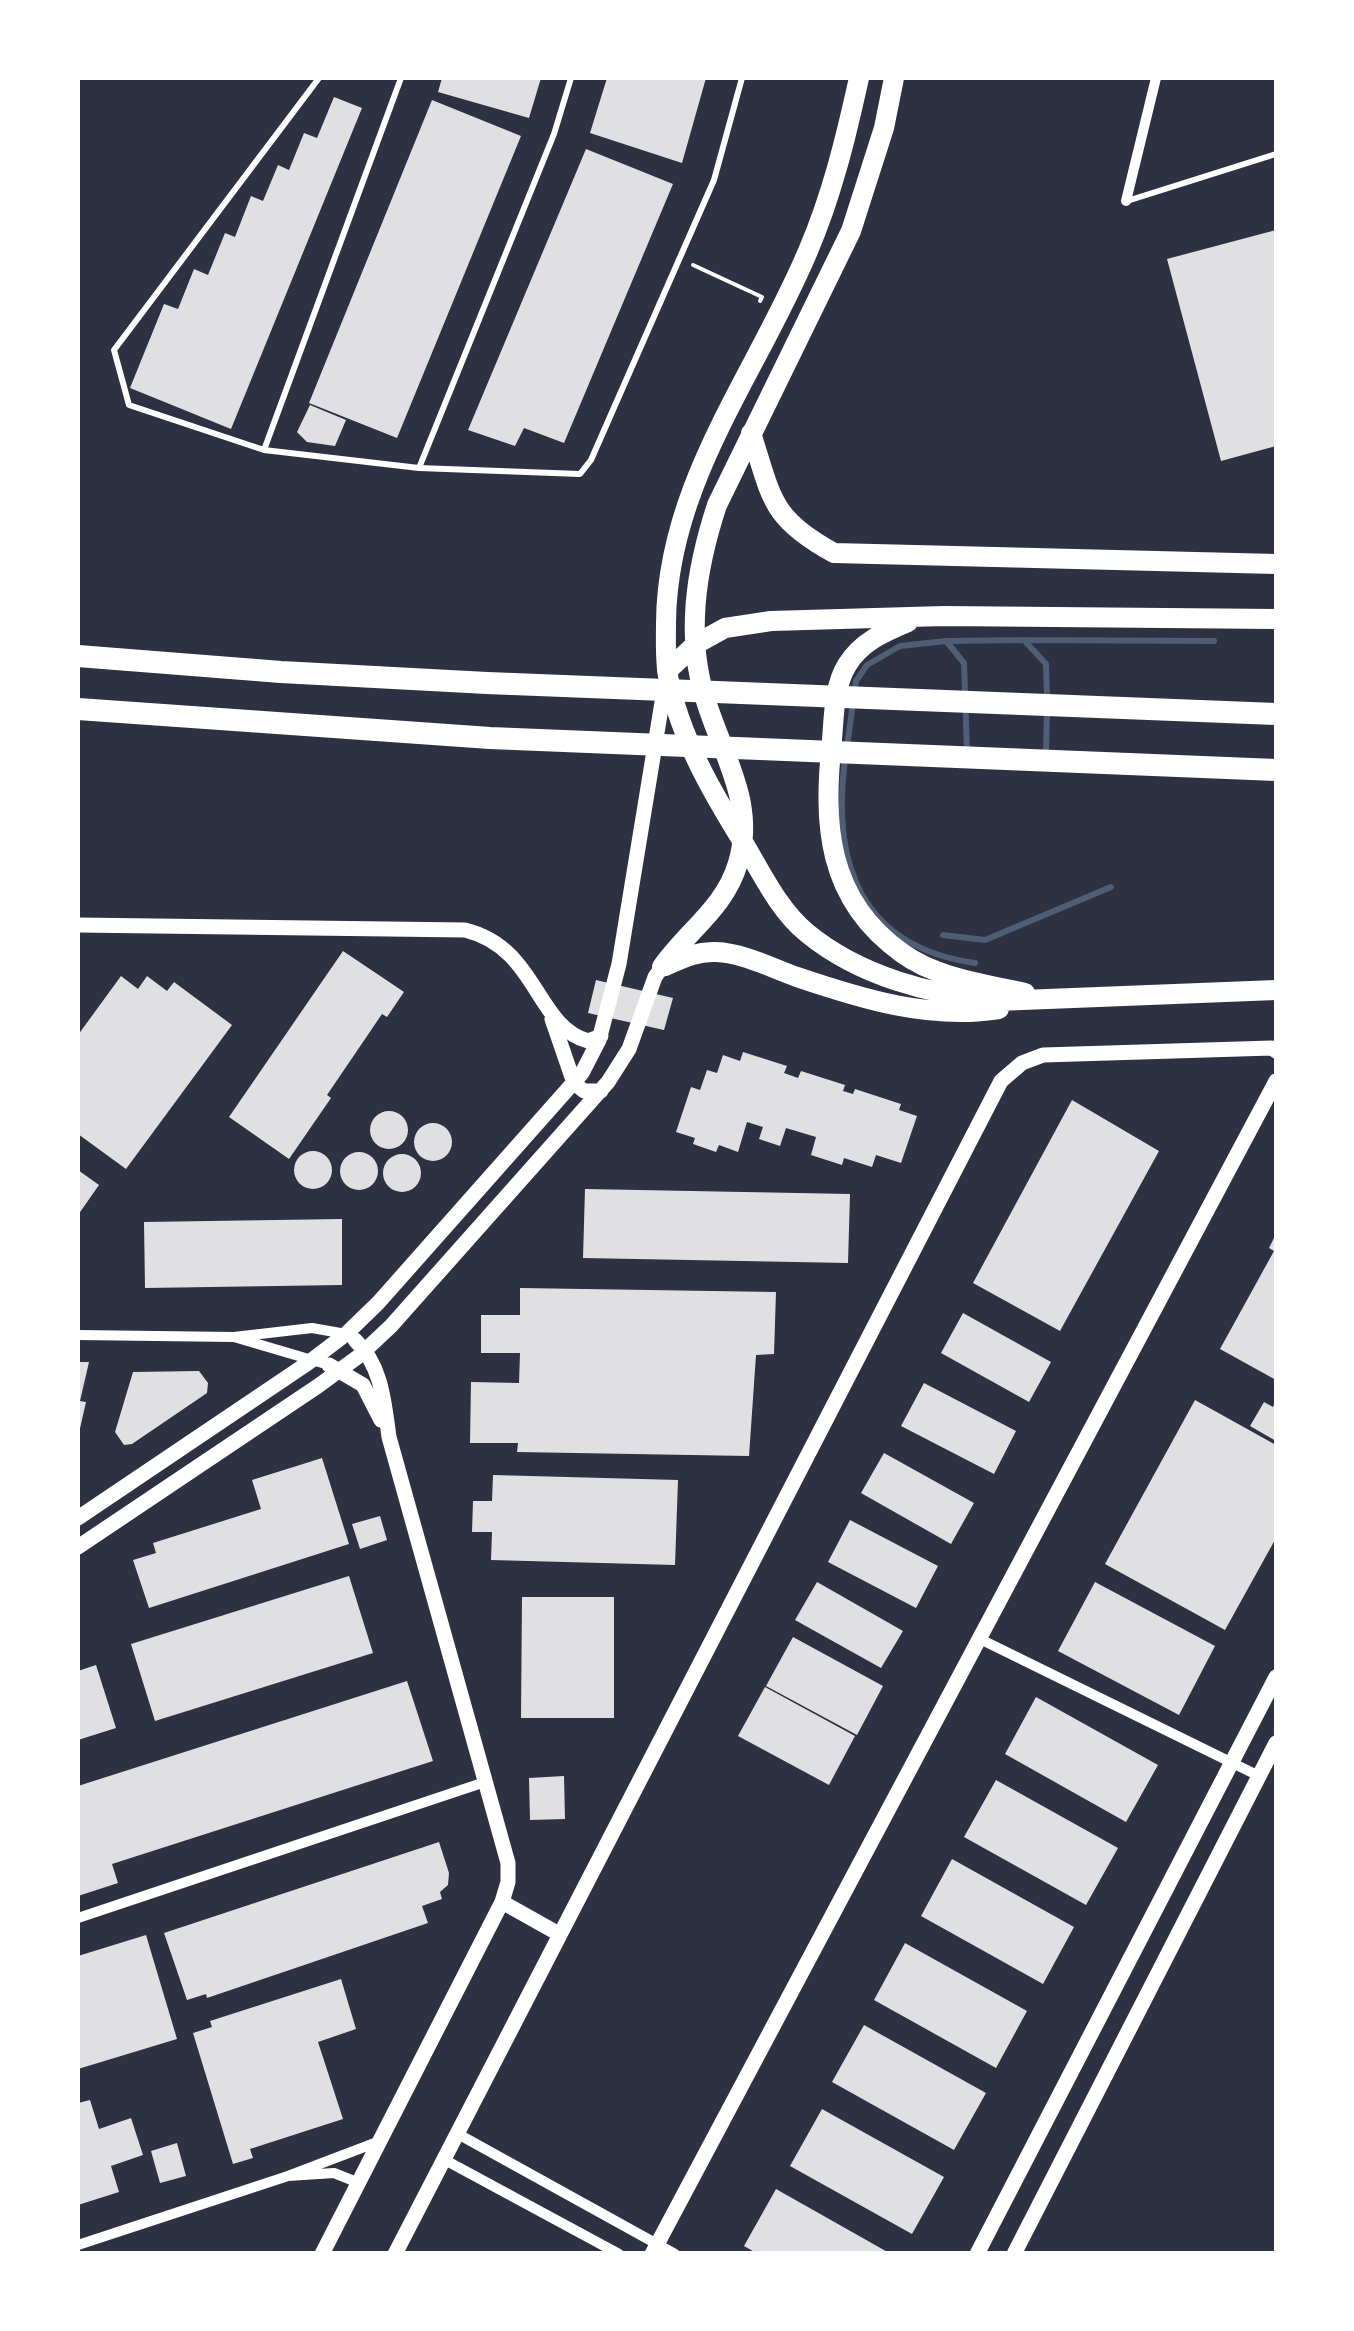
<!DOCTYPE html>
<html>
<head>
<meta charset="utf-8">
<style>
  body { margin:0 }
  #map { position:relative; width:1354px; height:2331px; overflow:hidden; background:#2d3142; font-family:Raleway,sans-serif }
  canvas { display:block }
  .frame { position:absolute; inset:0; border:80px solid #fff; pointer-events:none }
</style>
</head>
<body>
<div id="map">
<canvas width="1354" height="2331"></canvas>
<div class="frame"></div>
</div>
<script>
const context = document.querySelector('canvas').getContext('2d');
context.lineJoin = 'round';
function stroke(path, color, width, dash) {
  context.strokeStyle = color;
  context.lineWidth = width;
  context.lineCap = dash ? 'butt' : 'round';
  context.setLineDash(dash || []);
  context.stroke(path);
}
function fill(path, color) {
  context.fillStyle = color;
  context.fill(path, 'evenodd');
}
const stream = new Path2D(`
  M 1024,640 L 1046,664 L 1047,698
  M 946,641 L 964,663 L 967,752
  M 847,747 L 856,681 L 867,665 L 900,646 L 946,641 L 1024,640 L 1214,641
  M 1046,753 L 1047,711
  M 845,759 C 831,864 861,947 975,963
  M 943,935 L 985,940 L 1111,887`);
const building = new Path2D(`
  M 442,78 L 541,78 L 529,118 L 438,92 Z
  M 607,78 L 706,78 L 682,163 L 590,133 Z
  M 334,97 L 362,108 L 231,429 L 130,388 L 164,304 L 178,309 L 194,269 L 208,275 L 225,233 L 235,237 L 251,196 L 263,201 L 278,165 L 289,170 L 304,133 L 317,138 Z
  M 432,100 L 521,136 L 397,438 L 309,403 Z
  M 586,149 L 673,184 L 564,443 L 524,428 L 515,446 L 468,430 Z
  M 1276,230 L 1276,446 L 1221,461 L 1167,259 Z
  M 310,405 L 346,420 L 335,446 L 307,442 L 297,432 Z
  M 343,951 L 404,992 L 387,1017 L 382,1014 L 327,1095 L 331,1098 L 289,1159 L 229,1117 Z
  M 121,976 L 138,989 L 147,976 L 167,991 L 174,982 L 232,1025 L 126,1169 L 78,1134 L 78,1035 Z
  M 596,980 L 673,998 L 664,1030 L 588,1013 Z
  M 743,1052 L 787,1066 L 784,1073 L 798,1078 L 801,1071 L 845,1085 L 843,1091 L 853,1094 L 855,1089 L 901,1104 L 899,1110 L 917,1116 L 901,1163 L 876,1155 L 872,1167 L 844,1158 L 842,1165 L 811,1155 L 816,1137 L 786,1128 L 780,1146 L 759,1139 L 763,1127 L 747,1122 L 738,1152 L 719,1145 L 716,1152 L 693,1144 L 695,1138 L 676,1132 L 691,1087 L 700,1090 L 707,1070 L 717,1073 L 723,1055 L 740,1061 Z
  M 1072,1100 L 1159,1151 L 1060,1331 L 973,1283 Z
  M370 1130a19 19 0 1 1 38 0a19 19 0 1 1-38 0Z
  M414 1142a19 19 0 1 1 38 0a19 19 0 1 1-38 0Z
  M294 1170a19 19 0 1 1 38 0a19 19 0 1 1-38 0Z
  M340 1171a19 19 0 1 1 38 0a19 19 0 1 1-38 0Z
  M383 1173a19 19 0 1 1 38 0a19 19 0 1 1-38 0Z
  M 78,1170 L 99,1185 L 78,1215 Z
  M 585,1189 L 850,1194 L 848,1263 L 583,1258 Z
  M 342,1219 L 342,1285 L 145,1288 L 144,1222 Z
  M 1276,1234 L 1276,1380 L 1220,1349 L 1274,1251 L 1269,1248 Z
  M 520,1288 L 776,1292 L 774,1354 L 756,1355 L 749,1456 L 517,1452 L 518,1443 L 470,1443 L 471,1382 L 519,1383 L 520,1353 L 481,1353 L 481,1315 L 520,1315 Z
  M 963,1313 L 1051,1362 L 1029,1402 L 941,1353 Z
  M 78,1362 L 89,1362 L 80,1401 L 86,1402 L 79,1433 Z
  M 199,1371 L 208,1383 L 207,1393 L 132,1444 L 124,1445 L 115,1432 L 133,1372 Z
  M 924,1383 L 1016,1431 L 994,1474 L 901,1426 Z
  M 1195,1400 L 1276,1445 L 1276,1538 L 1225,1630 L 1105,1564 Z
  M 1276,1400 L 1276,1441 L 1250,1426 L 1264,1402 L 1273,1407 Z
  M 884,1453 L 974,1503 L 951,1544 L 861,1493 Z
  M 322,1458 L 349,1544 L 149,1608 L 133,1560 L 156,1553 L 153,1543 L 261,1509 L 252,1480 Z
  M 493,1475 L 678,1480 L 675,1565 L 491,1560 L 492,1532 L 472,1532 L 473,1501 L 492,1501 Z
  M 380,1516 L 387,1540 L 360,1549 L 352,1524 Z
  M 850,1520 L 938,1566 L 916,1608 L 828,1562 Z
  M 349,1576 L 373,1653 L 155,1721 L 131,1644 Z
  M 817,1582 L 903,1631 L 881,1668 L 795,1620 Z
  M 1095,1582 L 1215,1646 L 1179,1715 L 1058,1651 Z
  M 522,1597 L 614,1597 L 614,1718 L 521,1718 Z
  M 793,1637 L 883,1686 L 857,1735 L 766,1686 Z
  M 96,1665 L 116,1728 L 78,1740 L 78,1671 Z
  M 407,1681 L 433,1761 L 112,1864 L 118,1883 L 78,1896 L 78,1786 Z
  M 765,1687 L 855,1736 L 829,1785 L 738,1736 Z
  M 1036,1697 L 1158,1765 L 1126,1822 L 1005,1754 Z
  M 564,1776 L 565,1819 L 530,1820 L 529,1778 Z
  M 996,1780 L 1118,1848 L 1086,1905 L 964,1837 Z
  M 439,1842 L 449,1873 L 448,1885 L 440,1892 L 442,1899 L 422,1906 L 428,1923 L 207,1998 L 206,1994 L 187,2000 L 164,1933 Z
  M 952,1859 L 1074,1927 L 1043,1984 L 921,1916 Z
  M 146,1935 L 177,2039 L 78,2069 L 78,1956 Z
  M 905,1943 L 1027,2011 L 996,2068 L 874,2000 Z
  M 341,1979 L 356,2029 L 318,2042 L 343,2119 L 250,2149 L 253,2158 L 233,2164 L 193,2033 L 212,2027 L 210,2021 Z
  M 864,2025 L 986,2093 L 954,2150 L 832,2082 Z
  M 90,2100 L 99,2129 L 131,2118 L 143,2155 L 111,2166 L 119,2192 L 78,2205 L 78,2103 Z
  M 822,2109 L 944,2177 L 912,2234 L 790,2166 Z
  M 177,2143 L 186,2176 L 160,2183 L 151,2151 Z
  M 776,2189 L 891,2254 L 758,2254 L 744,2246 Z`);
const path = new Path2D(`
  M 693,265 L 762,297 L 760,301`);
const service = new Path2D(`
  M 319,78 L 114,350 L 129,405 L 264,450 L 419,468 L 580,474 L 591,460 L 714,180 L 742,78
  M 1127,201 L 1276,154
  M 264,450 L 401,78
  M 419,468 L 554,134 L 571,78`);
const minor = new Path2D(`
  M 1126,201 L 1156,78
  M 78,1335 L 234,1337
  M 329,1365 L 234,1337 L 312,1328 L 346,1334
  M 980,1639 L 1259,1776
  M 78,1918 L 485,1782
  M 458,2134 L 675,2254
  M 445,2160 L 619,2254
  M 359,2183 L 334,2173 L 288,2176 L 380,2141
  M 78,2245 L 288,2176`);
const tertiary = new Path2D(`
  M 78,925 L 465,930 C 538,948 535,1026 588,1041 L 601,1036
  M 552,1019 L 574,1083 L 584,1091 L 601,1091
  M 329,1365 L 363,1385 L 381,1420
  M 78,1518 L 308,1363 L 346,1334 L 378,1303 L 582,1073 L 599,1040 L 619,964 L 665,684
  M 78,1547 L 318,1386 L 359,1356 L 391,1326 L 608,1082 L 629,1049 L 655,977 L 662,967
  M 502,1902 L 559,1934
  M 322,2254 L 502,1902 L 508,1882 L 508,1863 L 389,1437 C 384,1401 382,1366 355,1340
  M 395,2254 L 1001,1081 L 1022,1063 L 1043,1055 L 1272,1048 L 1276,1051
  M 652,2254 L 1276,1081
  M 977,2254 L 1276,1677
  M 1014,2254 L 1276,1743`);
const primary = new Path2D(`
  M 859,78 C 846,137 832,195 808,251 C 756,375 667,483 666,623 C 666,640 665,659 668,676 C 680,738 713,794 746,847 C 763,876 780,911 807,933 C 859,976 931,995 997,1001 L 1276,990
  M 751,433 C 772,498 770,518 834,553 L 1276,564
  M 908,622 C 884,632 861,642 847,665 C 834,686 834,715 832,740 C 823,823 826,899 902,953 C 936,978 984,984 1025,993
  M 667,671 L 696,644 L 725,628 L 771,621 L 944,616 L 1276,619
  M 665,966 C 683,958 697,951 716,952 C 743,953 772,968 797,977 C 862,999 930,1020 999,1009
  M 662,967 C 687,931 725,908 738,863 C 756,804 723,756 706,701 C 685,636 696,569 717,505 L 851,231 L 884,128 L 894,78`);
const motorway = new Path2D(`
  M 78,656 L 281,672 L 487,683 L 1276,714
  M 78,709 L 490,738 L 1276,770`);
stroke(stream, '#4f5d75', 6);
fill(building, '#e0e0e3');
stroke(path, '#fff', 4);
stroke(service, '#fff', 6);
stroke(minor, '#fff', 10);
stroke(tertiary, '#fff', 15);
stroke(primary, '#fff', 20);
stroke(motorway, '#fff', 22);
</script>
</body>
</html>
